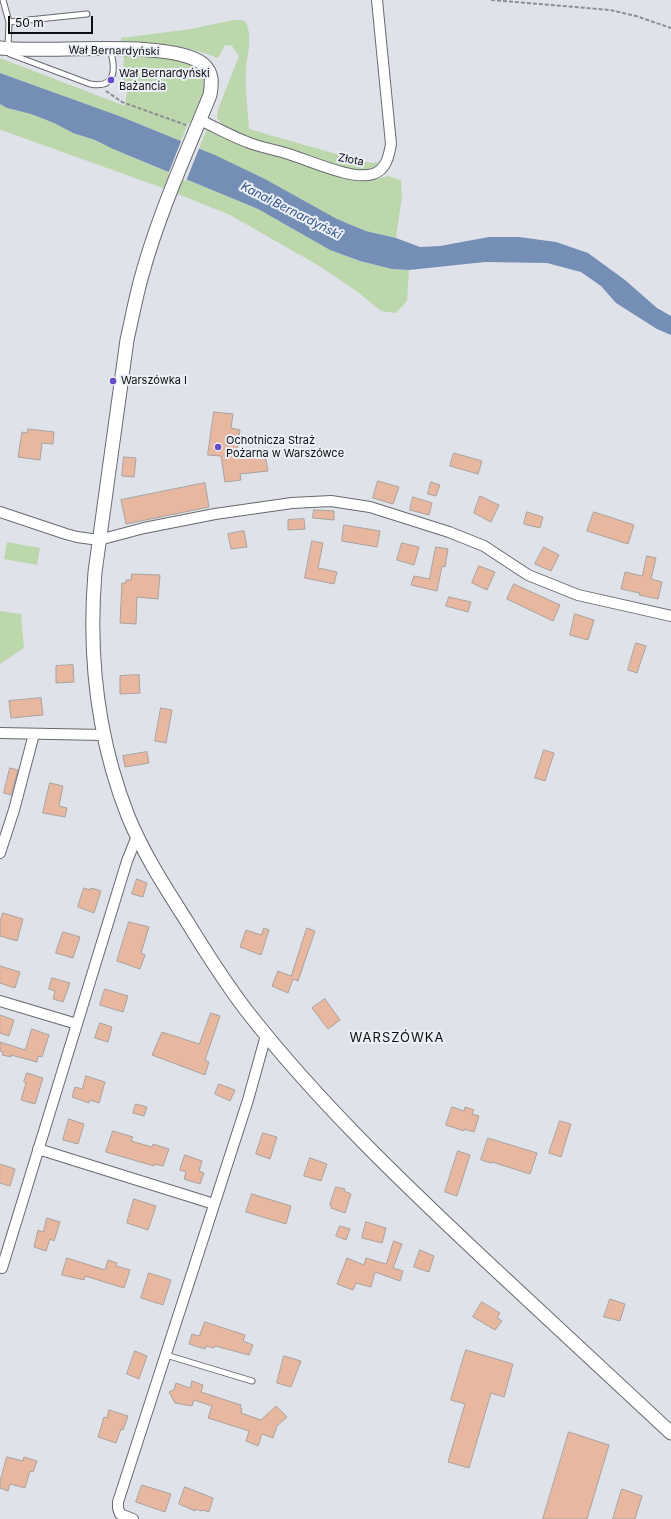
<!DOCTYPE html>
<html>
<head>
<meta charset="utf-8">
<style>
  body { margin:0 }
  #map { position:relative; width:671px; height:1519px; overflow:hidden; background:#dfe2e9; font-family:Inter,sans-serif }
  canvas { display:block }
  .scale { position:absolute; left:8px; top:16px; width:85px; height:18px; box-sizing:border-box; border:2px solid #0d0e10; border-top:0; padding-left:5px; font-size:12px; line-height:14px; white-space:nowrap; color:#0d0e10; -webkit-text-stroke:3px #ecf0f6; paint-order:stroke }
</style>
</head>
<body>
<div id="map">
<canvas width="671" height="1519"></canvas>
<div class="scale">50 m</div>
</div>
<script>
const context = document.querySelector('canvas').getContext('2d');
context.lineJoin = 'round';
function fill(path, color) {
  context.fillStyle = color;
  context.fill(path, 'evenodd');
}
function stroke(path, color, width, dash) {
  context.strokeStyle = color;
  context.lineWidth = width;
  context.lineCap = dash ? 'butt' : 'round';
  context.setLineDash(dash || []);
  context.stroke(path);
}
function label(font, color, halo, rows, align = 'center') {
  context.font = font + ' Inter,sans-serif';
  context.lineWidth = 4;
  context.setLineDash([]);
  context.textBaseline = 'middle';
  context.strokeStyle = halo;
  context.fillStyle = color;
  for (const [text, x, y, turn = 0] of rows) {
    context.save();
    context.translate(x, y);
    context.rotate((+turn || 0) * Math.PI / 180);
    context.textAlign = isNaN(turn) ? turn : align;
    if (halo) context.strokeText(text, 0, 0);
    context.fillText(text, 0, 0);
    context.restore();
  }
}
const green = new Path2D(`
  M 233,20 L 241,20 L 246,22 C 253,38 247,54 246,71 C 245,90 248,110 249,129 L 357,160 L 372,163 L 380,162 C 375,167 370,169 364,170 C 344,171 240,139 225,127 C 222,125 220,121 217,118 L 218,109 L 239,56 L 232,46 L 225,45 L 218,58 C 184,45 157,42 121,41 L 121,38 L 191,29 Z
  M 124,55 C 144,55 209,55 205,86 C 204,99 196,112 191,124 L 188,123 L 181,141 L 122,117 L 0,73 L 0,58 L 125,106 L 128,84 L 123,81 Z
  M 0,104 L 7,108 L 31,114 L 54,123 L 73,133 L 95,140 L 113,149 L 258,209 L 330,250 L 360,261 L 392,269 L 409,270 L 407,301 L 396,313 L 381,311 L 359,293 L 321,267 L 230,215 L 163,188 L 1,130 L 0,131 Z
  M 210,129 L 357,179 C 368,179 377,180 388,176 L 401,180 L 402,196 L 396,238 L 366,231 L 337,219 L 265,179 L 199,148 L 206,131 Z
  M 7,542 L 40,548 L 37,565 L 4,559 Z
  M 0,611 L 21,614 L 24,648 L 0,664 Z`);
const water = new Path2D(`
  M 0,73 L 122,117 L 215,155 L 265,179 L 337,219 L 366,231 L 396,238 L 420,247 L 440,246 L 489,237 L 519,237 L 556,242 L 588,253 L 625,280 L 657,308 L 671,316 L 671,335 L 657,329 L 616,303 L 601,286 L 581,272 L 547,263 L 485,262 L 409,270 L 392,269 L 360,261 L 330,250 L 258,209 L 113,149 L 95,140 L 73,133 L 54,123 L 31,114 L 7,108 L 0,104 Z`);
const pier = new Path2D(`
  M 182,139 L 200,146 L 186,181 L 168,174 Z`);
const building = new Path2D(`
  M 214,412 L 233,414 L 231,428 L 240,430 L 236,457 L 255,454 L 255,456 L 265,454 L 268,471 L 240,474 L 241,480 L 225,482 L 221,456 L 208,455 Z
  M 28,429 L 54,432 L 53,444 L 42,443 L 40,460 L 18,457 L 22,432 L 27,433 Z
  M 454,453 L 482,461 L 478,474 L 450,466 Z
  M 124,457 L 136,458 L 134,477 L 122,476 Z
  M 378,481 L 399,487 L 393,504 L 373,498 Z
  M 431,482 L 440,485 L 436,496 L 428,494 Z
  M 205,483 L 209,507 L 126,524 L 121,500 Z
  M 480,496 L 499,505 L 491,522 L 474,513 Z
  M 413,497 L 432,503 L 429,515 L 410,510 Z
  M 314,510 L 334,511 L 334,520 L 313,518 Z
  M 527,512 L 543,517 L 540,528 L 524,524 Z
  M 594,512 L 634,525 L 628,544 L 587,531 Z
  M 304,519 L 305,529 L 288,530 L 288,520 Z
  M 344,525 L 380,531 L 377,547 L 342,541 Z
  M 244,531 L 247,547 L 231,549 L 228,534 Z
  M 312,541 L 323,543 L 318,568 L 337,572 L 334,584 L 305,578 Z
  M 402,543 L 419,547 L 414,565 L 397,560 Z
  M 436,547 L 448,549 L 445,567 L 442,566 L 437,591 L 411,585 L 414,576 L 429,579 Z
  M 544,547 L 559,555 L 551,571 L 535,564 Z
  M 647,556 L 656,558 L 651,579 L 662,582 L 658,599 L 639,595 L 640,593 L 621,589 L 625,572 L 642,576 Z
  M 479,566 L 495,572 L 487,590 L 472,583 Z
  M 132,574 L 160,575 L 158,599 L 137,597 L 136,624 L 120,623 L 122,583 L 126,583 L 126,580 L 131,580 Z
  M 514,584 L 560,605 L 553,621 L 507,599 Z
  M 449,597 L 471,602 L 468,612 L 446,606 Z
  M 575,614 L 594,620 L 588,640 L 570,635 Z
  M 636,643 L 646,646 L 637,673 L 628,670 Z
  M 73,665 L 74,682 L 56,683 L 56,666 Z
  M 139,675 L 140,693 L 120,694 L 120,676 Z
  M 41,698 L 43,715 L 11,718 L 9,701 Z
  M 161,708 L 172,710 L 166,743 L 155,741 Z
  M 544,750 L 554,753 L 545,781 L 535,778 Z
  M 147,752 L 149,763 L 125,767 L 123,756 Z
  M 10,768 L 18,770 L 11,795 L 4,793 Z
  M 50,783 L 63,786 L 59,806 L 67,808 L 65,817 L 43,813 Z
  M 137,879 L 147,883 L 143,897 L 132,894 Z
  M 84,888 L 90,890 L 91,888 L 101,891 L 94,913 L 78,907 Z
  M 3,913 L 23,919 L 17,941 L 0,936 L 0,922 Z
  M 129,922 L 149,927 L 141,953 L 145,955 L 140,969 L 117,961 Z
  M 264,928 L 269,930 L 261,955 L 240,947 L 246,930 L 261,935 Z
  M 307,928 L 315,931 L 298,981 L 293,979 L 288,993 L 272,986 L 278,971 L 291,976 Z
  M 63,932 L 80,937 L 73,958 L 56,953 Z
  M 0,966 L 20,972 L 15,988 L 0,983 Z
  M 52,978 L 70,983 L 63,1002 L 53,999 L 55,991 L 49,989 Z
  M 105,989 L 128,996 L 123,1012 L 100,1005 Z
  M 325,999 L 340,1020 L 328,1029 L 312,1008 Z
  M 211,1013 L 220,1016 L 205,1060 L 209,1062 L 205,1075 L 152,1055 L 162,1032 L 199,1044 Z
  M 0,1015 L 14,1020 L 9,1036 L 0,1033 Z
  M 100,1023 L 112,1027 L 108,1042 L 95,1038 Z
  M 32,1029 L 49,1035 L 42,1057 L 38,1056 L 37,1062 L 11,1055 L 11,1057 L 2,1055 L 3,1052 L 0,1051 L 0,1042 L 25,1050 Z
  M 27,1073 L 43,1078 L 35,1104 L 21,1100 L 26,1083 L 24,1082 Z
  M 86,1076 L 105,1082 L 99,1103 L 90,1100 L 89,1103 L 72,1097 L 75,1087 L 82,1089 Z
  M 219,1084 L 235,1090 L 230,1101 L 215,1094 Z
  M 136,1104 L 147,1107 L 144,1116 L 133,1113 Z
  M 452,1107 L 464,1111 L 465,1107 L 474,1110 L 472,1114 L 479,1116 L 474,1132 L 464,1129 L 464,1131 L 446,1125 Z
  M 69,1119 L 84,1124 L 78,1144 L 63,1140 Z
  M 560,1121 L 571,1124 L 561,1157 L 549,1153 Z
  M 113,1131 L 133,1137 L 131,1141 L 152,1147 L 153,1144 L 169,1149 L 163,1166 L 154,1164 L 154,1166 L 106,1152 Z
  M 263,1133 L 277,1137 L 270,1159 L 256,1154 Z
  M 488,1138 L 537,1153 L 530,1174 L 492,1162 L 491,1163 L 481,1160 Z
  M 458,1151 L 470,1155 L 457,1196 L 445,1192 Z
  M 185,1155 L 202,1161 L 199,1171 L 204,1173 L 200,1184 L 184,1179 L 186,1172 L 180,1170 Z
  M 310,1158 L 327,1164 L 321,1181 L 304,1176 Z
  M 0,1164 L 15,1169 L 10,1186 L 0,1183 Z
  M 336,1187 L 345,1189 L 344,1191 L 351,1194 L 345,1213 L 331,1208 L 332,1205 L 330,1205 Z
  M 252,1194 L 291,1206 L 286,1224 L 246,1212 Z
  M 134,1199 L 156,1206 L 148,1230 L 127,1223 Z
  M 47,1218 L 60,1222 L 54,1241 L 50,1239 L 46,1251 L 34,1247 L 38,1230 L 43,1232 Z
  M 366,1222 L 386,1228 L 382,1243 L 362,1238 Z
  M 340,1226 L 350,1229 L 346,1240 L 336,1236 Z
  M 394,1241 L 402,1244 L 393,1268 L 403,1271 L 400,1281 L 375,1272 L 371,1287 L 356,1283 L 353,1290 L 337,1284 L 347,1258 L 364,1265 L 366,1258 L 386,1264 Z
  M 420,1250 L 434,1256 L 429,1272 L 414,1267 Z
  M 67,1258 L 105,1270 L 108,1260 L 117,1263 L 116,1266 L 130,1270 L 124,1288 L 85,1276 L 84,1280 L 62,1275 Z
  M 149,1273 L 171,1280 L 163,1305 L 141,1298 Z
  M 610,1299 L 625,1304 L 620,1321 L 604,1317 Z
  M 482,1302 L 500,1313 L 497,1318 L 502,1321 L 495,1330 L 473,1317 Z
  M 205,1322 L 245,1335 L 243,1341 L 253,1345 L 249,1355 L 215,1346 L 214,1348 L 206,1346 L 205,1349 L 189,1344 L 192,1334 L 199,1336 Z
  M 466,1350 L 513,1364 L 504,1397 L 491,1393 L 469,1468 L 448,1462 L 465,1404 L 451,1400 Z
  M 135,1351 L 147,1356 L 139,1379 L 127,1374 Z
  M 284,1356 L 301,1361 L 291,1387 L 277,1383 Z
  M 192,1381 L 203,1385 L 201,1392 L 241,1405 L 240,1408 L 242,1409 L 241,1413 L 261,1420 L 276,1406 L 287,1417 L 277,1426 L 273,1438 L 262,1434 L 258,1446 L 246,1441 L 249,1431 L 208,1418 L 212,1406 L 194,1400 L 192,1406 L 175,1403 L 169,1392 L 174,1390 L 176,1383 L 190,1388 Z
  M 109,1410 L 128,1416 L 123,1430 L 121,1429 L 116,1443 L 98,1437 L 104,1417 L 107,1418 Z
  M 569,1432 L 609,1445 L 587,1519 L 543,1519 Z
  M 7,1457 L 23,1461 L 24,1457 L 37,1461 L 33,1472 L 30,1471 L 25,1488 L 10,1484 L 8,1491 L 0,1488 L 0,1482 Z
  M 142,1485 L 171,1494 L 165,1512 L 136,1502 Z
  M 185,1487 L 213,1498 L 209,1512 L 203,1510 L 202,1511 L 195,1509 L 195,1511 L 179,1504 Z
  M 622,1489 L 642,1496 L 635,1519 L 613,1519 Z`);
const path = new Path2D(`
  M 491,0 L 610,10 L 636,16 L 671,28
  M 106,91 L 122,102 L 186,125`);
const service = new Path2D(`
  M 3,0 L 9,22 L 8,48
  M 9,22 L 87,14
  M 10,54 L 90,84 C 116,89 116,69 110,49
  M 166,1355 L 252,1381`);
const minor = new Path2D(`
  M 200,120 C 215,127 231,136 247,142 C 259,147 272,149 285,153 C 307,159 352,181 373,174 C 386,170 389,156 391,144 L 377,0
  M 0,512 L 66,534 L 77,537 L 99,540 L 144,528 L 215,514 L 292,503 L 331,501 L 370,507 L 449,532 L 484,546 L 528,575 L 578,595 L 671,616
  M 0,733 L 104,735
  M 0,853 L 14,810 L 34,734
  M 0,1001 L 77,1024
  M 38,1149 L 214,1204
  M 2,1268 L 127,861 L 137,836
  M 133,1519 L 120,1514 L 118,1508 L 118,1502 L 248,1100 L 266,1035`);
const tertiary = new Path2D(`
  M 0,48 C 45,54 171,38 203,64 C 213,73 212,83 210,95 C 186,154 159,213 142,275 C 136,296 132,318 127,340 L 95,572 C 88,656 97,737 128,816 C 143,853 165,887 186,920 C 205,951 224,981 246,1010 C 317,1101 401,1181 485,1260 C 547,1317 609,1375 671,1433`);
const markers = [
  [111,80,4,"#664bc4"],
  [113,381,4,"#664bc4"],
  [218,447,4,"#664bc4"]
];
const streetNames = [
  ["Wał Bernardyński",114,51,1],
  ["Złota",351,160,11]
];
const poiNames = [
  ["Wał Bernardyński",119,74],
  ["Bażancia",119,87],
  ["Warszówka I",121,381],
  ["Ochotnicza Straż",226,441],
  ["Pożarna w Warszówce",226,454]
];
const waterNames = [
  ["Kanał Bernardyński",291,211,27]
];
const quarterNames = [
  ["WARSZÓWKA",397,1038]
];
fill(green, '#bdd7ad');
fill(water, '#758eb5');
fill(pier, '#dfe2e9');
fill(building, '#e7b7a0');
stroke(building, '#a9a29e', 1);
stroke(service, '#66696e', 7);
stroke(minor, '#66696e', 12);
stroke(tertiary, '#66696e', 15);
stroke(path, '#8c8e93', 2, [4, 2]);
stroke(service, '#fff', 5);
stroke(minor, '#fff', 10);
stroke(tertiary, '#fff', 13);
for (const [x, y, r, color] of markers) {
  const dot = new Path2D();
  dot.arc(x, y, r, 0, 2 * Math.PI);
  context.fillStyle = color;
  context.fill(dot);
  stroke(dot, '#ecf0f6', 1.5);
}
label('11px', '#0d0e10', '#ecf0f6', streetNames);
label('11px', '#0d0e10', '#ecf0f6', poiNames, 'left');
label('italic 12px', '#305387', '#ecf0f6', waterNames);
context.letterSpacing = '1px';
label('13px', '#0d0e10', '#ecf0f6', quarterNames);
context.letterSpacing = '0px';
</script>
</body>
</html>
